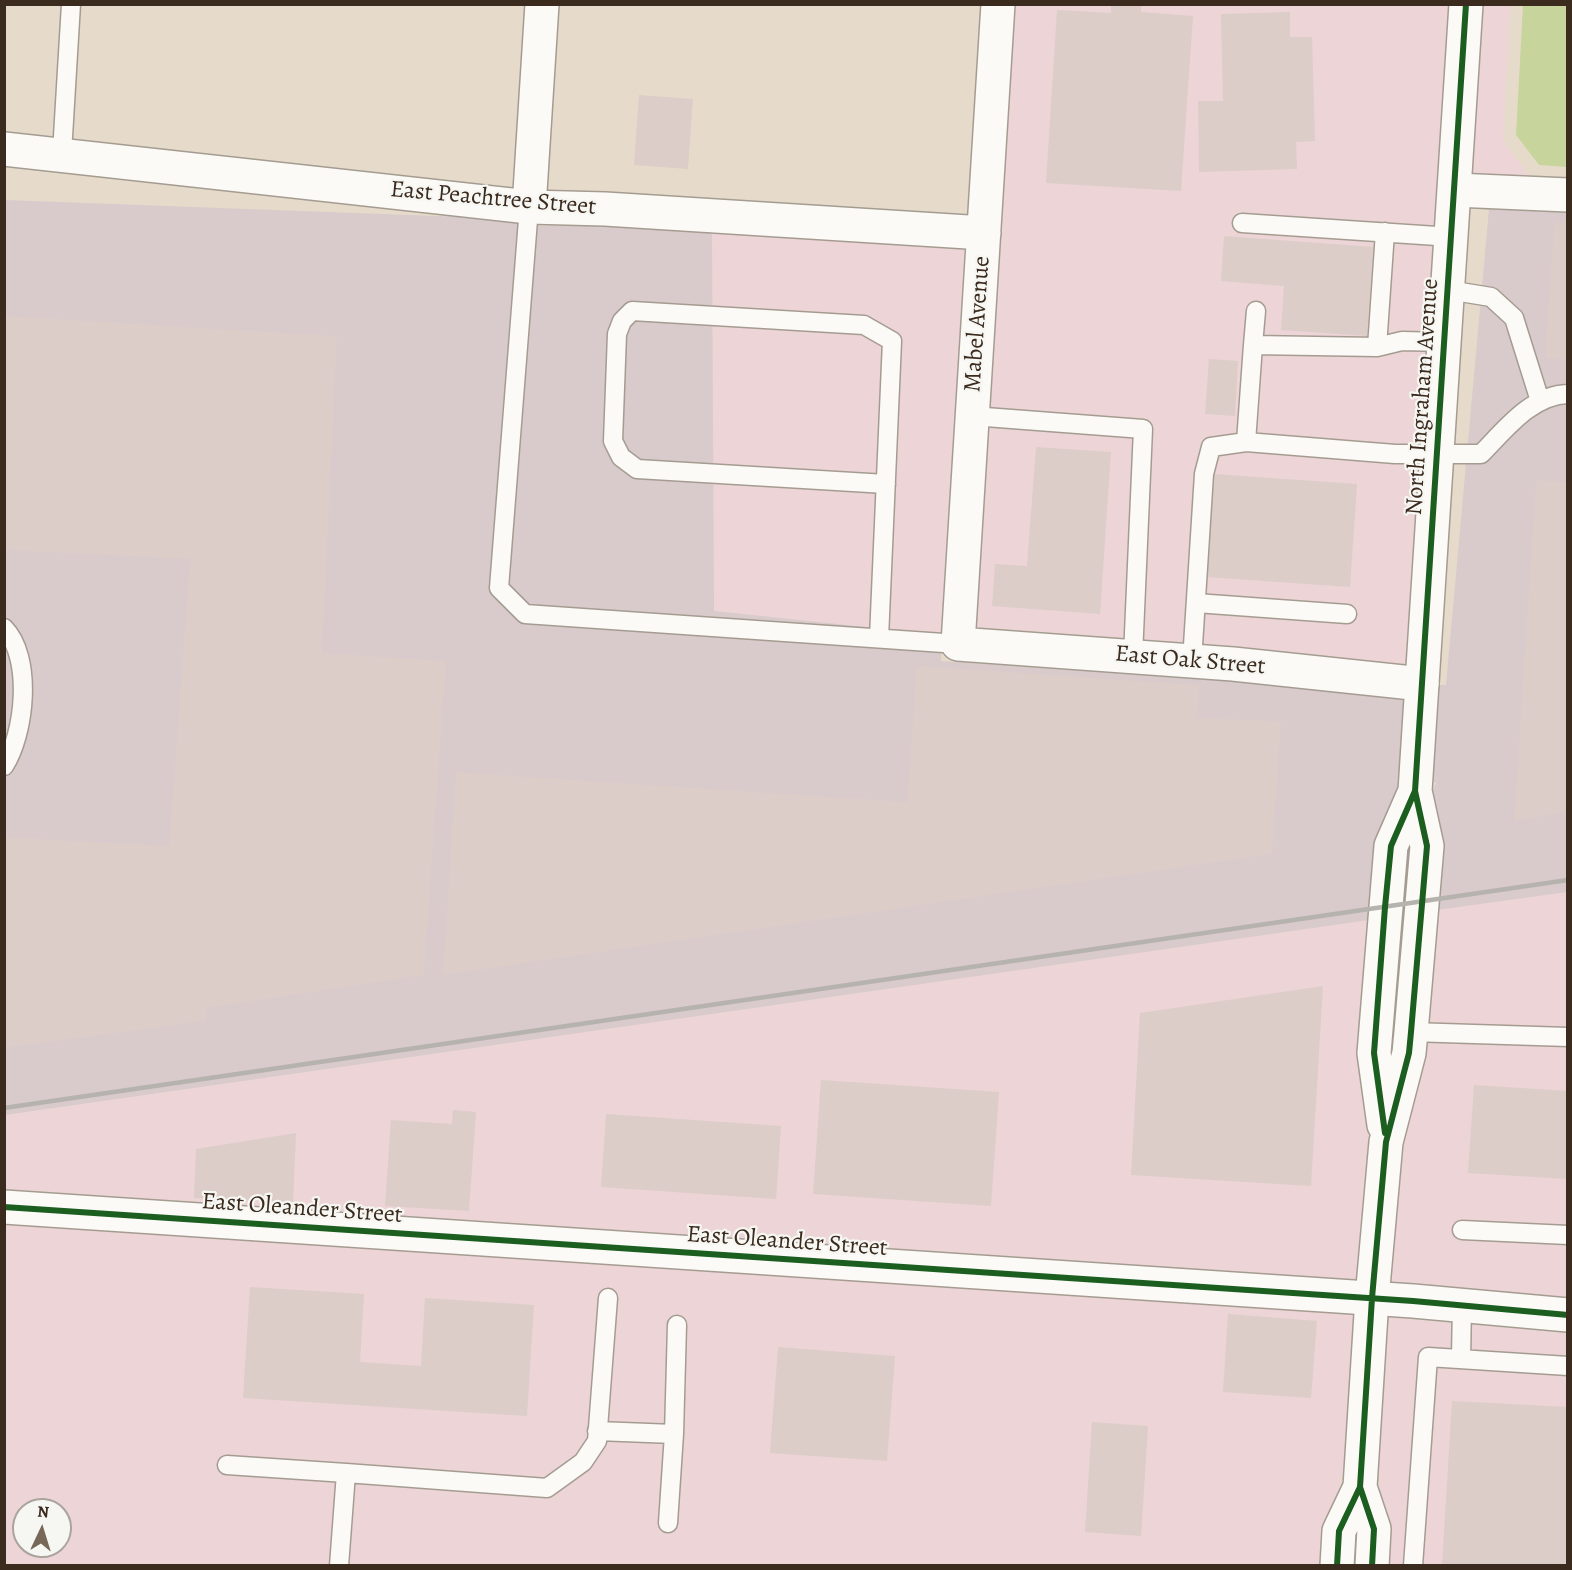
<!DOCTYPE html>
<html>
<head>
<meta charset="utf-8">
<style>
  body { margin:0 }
  #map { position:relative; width:1572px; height:1570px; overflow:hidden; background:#e6dbca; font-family:Alegreya,serif }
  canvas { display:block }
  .frame { position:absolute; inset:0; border:6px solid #3b2a1e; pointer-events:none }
  .north { position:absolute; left:12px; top:1498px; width:60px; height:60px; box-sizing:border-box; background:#f6f6f2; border:2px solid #aba49d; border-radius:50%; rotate:4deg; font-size:16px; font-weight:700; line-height:24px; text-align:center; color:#3b2a1e }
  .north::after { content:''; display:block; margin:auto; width:21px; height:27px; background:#77685a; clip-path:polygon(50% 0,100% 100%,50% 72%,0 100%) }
</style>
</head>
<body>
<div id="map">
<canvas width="1572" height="1570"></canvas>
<div class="frame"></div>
<div class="north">N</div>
</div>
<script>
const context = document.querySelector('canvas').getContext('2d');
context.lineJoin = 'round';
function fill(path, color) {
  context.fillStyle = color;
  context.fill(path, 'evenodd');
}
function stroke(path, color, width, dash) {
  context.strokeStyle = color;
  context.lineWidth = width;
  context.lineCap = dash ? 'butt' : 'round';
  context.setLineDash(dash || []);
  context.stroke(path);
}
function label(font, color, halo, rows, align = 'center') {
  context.font = font + ' Alegreya,serif';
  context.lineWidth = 4.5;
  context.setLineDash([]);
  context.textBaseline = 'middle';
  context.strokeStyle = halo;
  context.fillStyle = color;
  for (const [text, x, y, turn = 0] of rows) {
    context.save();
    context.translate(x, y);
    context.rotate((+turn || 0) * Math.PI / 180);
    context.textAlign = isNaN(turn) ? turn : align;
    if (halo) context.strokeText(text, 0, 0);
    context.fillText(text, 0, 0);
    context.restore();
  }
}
const built = new Path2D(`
  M 1014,5 L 1450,5 L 1408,665 L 1234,646 L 974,627 Z
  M 1482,5 L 1510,5 L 1503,134 L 1506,146 L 1530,176 L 1471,173 Z
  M 712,233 L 967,249 L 942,635 L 714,611 Z
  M 1567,892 L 1567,1297 L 1389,1282 L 1400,1157 L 1404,1157 L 1402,1143 L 1437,910 Z
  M 1369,920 L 1359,1052 L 1370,1142 L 1358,1280 L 5,1189 L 4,1115 Z
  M 4,1224 L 1355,1315 L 1345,1475 L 1340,1477 L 1343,1486 L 1321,1565 L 5,1565 ZM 24,1510 L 60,1510 L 60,1546 L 24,1546 Z
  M 1387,1317 L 1567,1333 L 1567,1565 L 1388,1565 L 1377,1488 L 1381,1480 L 1376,1477 Z`);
const industrial = new Path2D(`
  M 5,200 L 463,217 L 543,226 L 604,226 L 712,233 L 714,611 L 942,635 L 941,661 L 1231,681 L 1406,700 L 1401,777 L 1397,778 L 1399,789 L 1369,920 L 5,1115 Z
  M 1489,209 L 1567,213 L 1567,892 L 1437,910 L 1432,793 L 1436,783 L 1432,781 L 1438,685 L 1446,685 Z`);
const green = new Path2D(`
  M 1523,5 L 1567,5 L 1567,167 L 1539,165 L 1516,135 Z`);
const building = new Path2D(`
  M 1111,4 L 1141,4 L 1141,12 L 1193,16 L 1181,191 L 1046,183 L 1057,10 L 1111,13 Z
  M 1290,12 L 1290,37 L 1312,37 L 1315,141 L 1296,142 L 1297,169 L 1199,172 L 1198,101 L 1223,101 L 1221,14 Z
  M 639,95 L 693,99 L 688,169 L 634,165 Z
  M 1554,222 L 1568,223 L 1568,360 L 1545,358 Z
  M 1224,236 L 1373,247 L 1367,336 L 1281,330 L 1284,286 L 1221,281 Z
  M 4,316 L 337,336 L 322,653 L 446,661 L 424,975 L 207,1008 L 206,1021 L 4,1048 L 4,837 L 169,846 L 190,559 L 4,550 Z
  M 1209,359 L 1238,361 L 1235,416 L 1205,414 Z
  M 1036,447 L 1111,452 L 1100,614 L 992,606 L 995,564 L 1027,566 Z
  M 1214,474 L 1357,484 L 1350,587 L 1206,577 Z
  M 1536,480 L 1568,482 L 1568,812 L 1514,821 Z
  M 917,666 L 1200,685 L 1197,718 L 1281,721 L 1272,854 L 443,975 L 456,772 L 907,802 Z
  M 1323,986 L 1311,1186 L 1131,1175 L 1140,1013 Z
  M 821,1080 L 999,1092 L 991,1206 L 813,1194 Z
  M 1474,1085 L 1568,1091 L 1568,1179 L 1468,1173 Z
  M 453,1110 L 476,1112 L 469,1211 L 385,1206 L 391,1120 L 452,1124 Z
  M 606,1114 L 781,1126 L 776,1199 L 601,1187 Z
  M 296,1133 L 293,1202 L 194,1198 L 196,1149 Z
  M 250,1287 L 364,1294 L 360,1362 L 421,1366 L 425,1298 L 534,1305 L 527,1416 L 243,1398 Z
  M 1228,1314 L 1317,1321 L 1311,1398 L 1223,1392 Z
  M 778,1347 L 895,1356 L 887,1461 L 770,1453 Z
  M 1452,1401 L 1568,1407 L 1568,1566 L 1442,1566 Z
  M 1092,1422 L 1148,1426 L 1141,1536 L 1085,1532 Z`);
const service = new Path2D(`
  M 62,153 L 71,4
  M 529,207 L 499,588 L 525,614 L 958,644
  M 1242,223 L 1452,237
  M 1385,232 L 1377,347 L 1253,345 L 1246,442 L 1395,454 L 1481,454 C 1505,430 1531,395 1568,394
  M 1448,290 L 1491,297 L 1514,318 L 1540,401
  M 1253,345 L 1256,311
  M 1377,347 L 1402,341 L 1444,342
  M 972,416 L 1143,429 L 1133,656
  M 1196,603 L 1347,614
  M 4,628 C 33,657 25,734 4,766
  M 879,638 L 892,341 L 864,325 L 632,311 L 622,321 L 617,334 L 613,441 L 621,457 L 637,469 L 886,484
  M 1192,661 L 1204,474 L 1211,447 L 1246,442
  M 1411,1032 L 1568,1037
  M 1462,1230 L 1568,1235
  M 1461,1359 L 1462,1304
  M 597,1431 L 674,1434 L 677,1325
  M 227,1465 L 346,1473
  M 668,1523 L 674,1434
  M 339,1566 L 346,1473 L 547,1488 L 583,1462 L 597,1441 L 608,1298
  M 1413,1566 L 1428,1357 L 1568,1366`);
const minor = new Path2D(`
  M 998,4 L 958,644 L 1233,664 L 1422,684
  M 4,149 L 529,207 L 605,209 L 984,233
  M 1455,190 L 1568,195
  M 529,207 L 542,4
  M 4,1207 L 1413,1301 L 1568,1315`);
const tertiary = new Path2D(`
  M 1384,1125 L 1374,1053 L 1391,846 L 1415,791
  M 1360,1487 L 1374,1529 L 1372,1566
  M 1337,1566 L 1339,1531 L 1360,1487 L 1372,1298 L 1386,1142 L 1409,1053 L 1411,1032 L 1427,846 L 1415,791 L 1466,4`);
const rail = new Path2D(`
  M 4,1108 L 1568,880`);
const cycleway = new Path2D(`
  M 1385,1133 L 1374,1053 L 1385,907 L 1391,846 L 1415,791
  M 4,1207 L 1413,1301 L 1568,1315
  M 1360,1487 L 1374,1529 L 1372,1566
  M 1337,1566 L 1339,1531 L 1360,1487 L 1372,1298 L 1386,1142 L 1409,1053 L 1411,1032 L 1427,846 L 1415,791 L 1466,4`);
const streetNames = [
  ["East Peachtree Street",493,199,5],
  ["Mabel Avenue",978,324,-86],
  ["North Ingraham Avenue",1423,397,-86],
  ["East Oak Street",1190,661,5],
  ["East Oleander Street",302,1209,4],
  ["East Oleander Street",787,1242,4]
];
fill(built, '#edd4d6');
fill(industrial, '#d9cacc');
fill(green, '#c7d59d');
fill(building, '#dccdc9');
stroke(service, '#a59c91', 21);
stroke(minor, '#a59c91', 36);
stroke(tertiary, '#a59c91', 36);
stroke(service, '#fbfaf7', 18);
stroke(minor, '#fbfaf7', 33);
stroke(tertiary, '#fbfaf7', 33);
stroke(rail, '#b6b2ae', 4.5);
stroke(cycleway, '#1b5e20', 6);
label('24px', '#3b2a1e', '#f6f6f2', streetNames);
</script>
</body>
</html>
